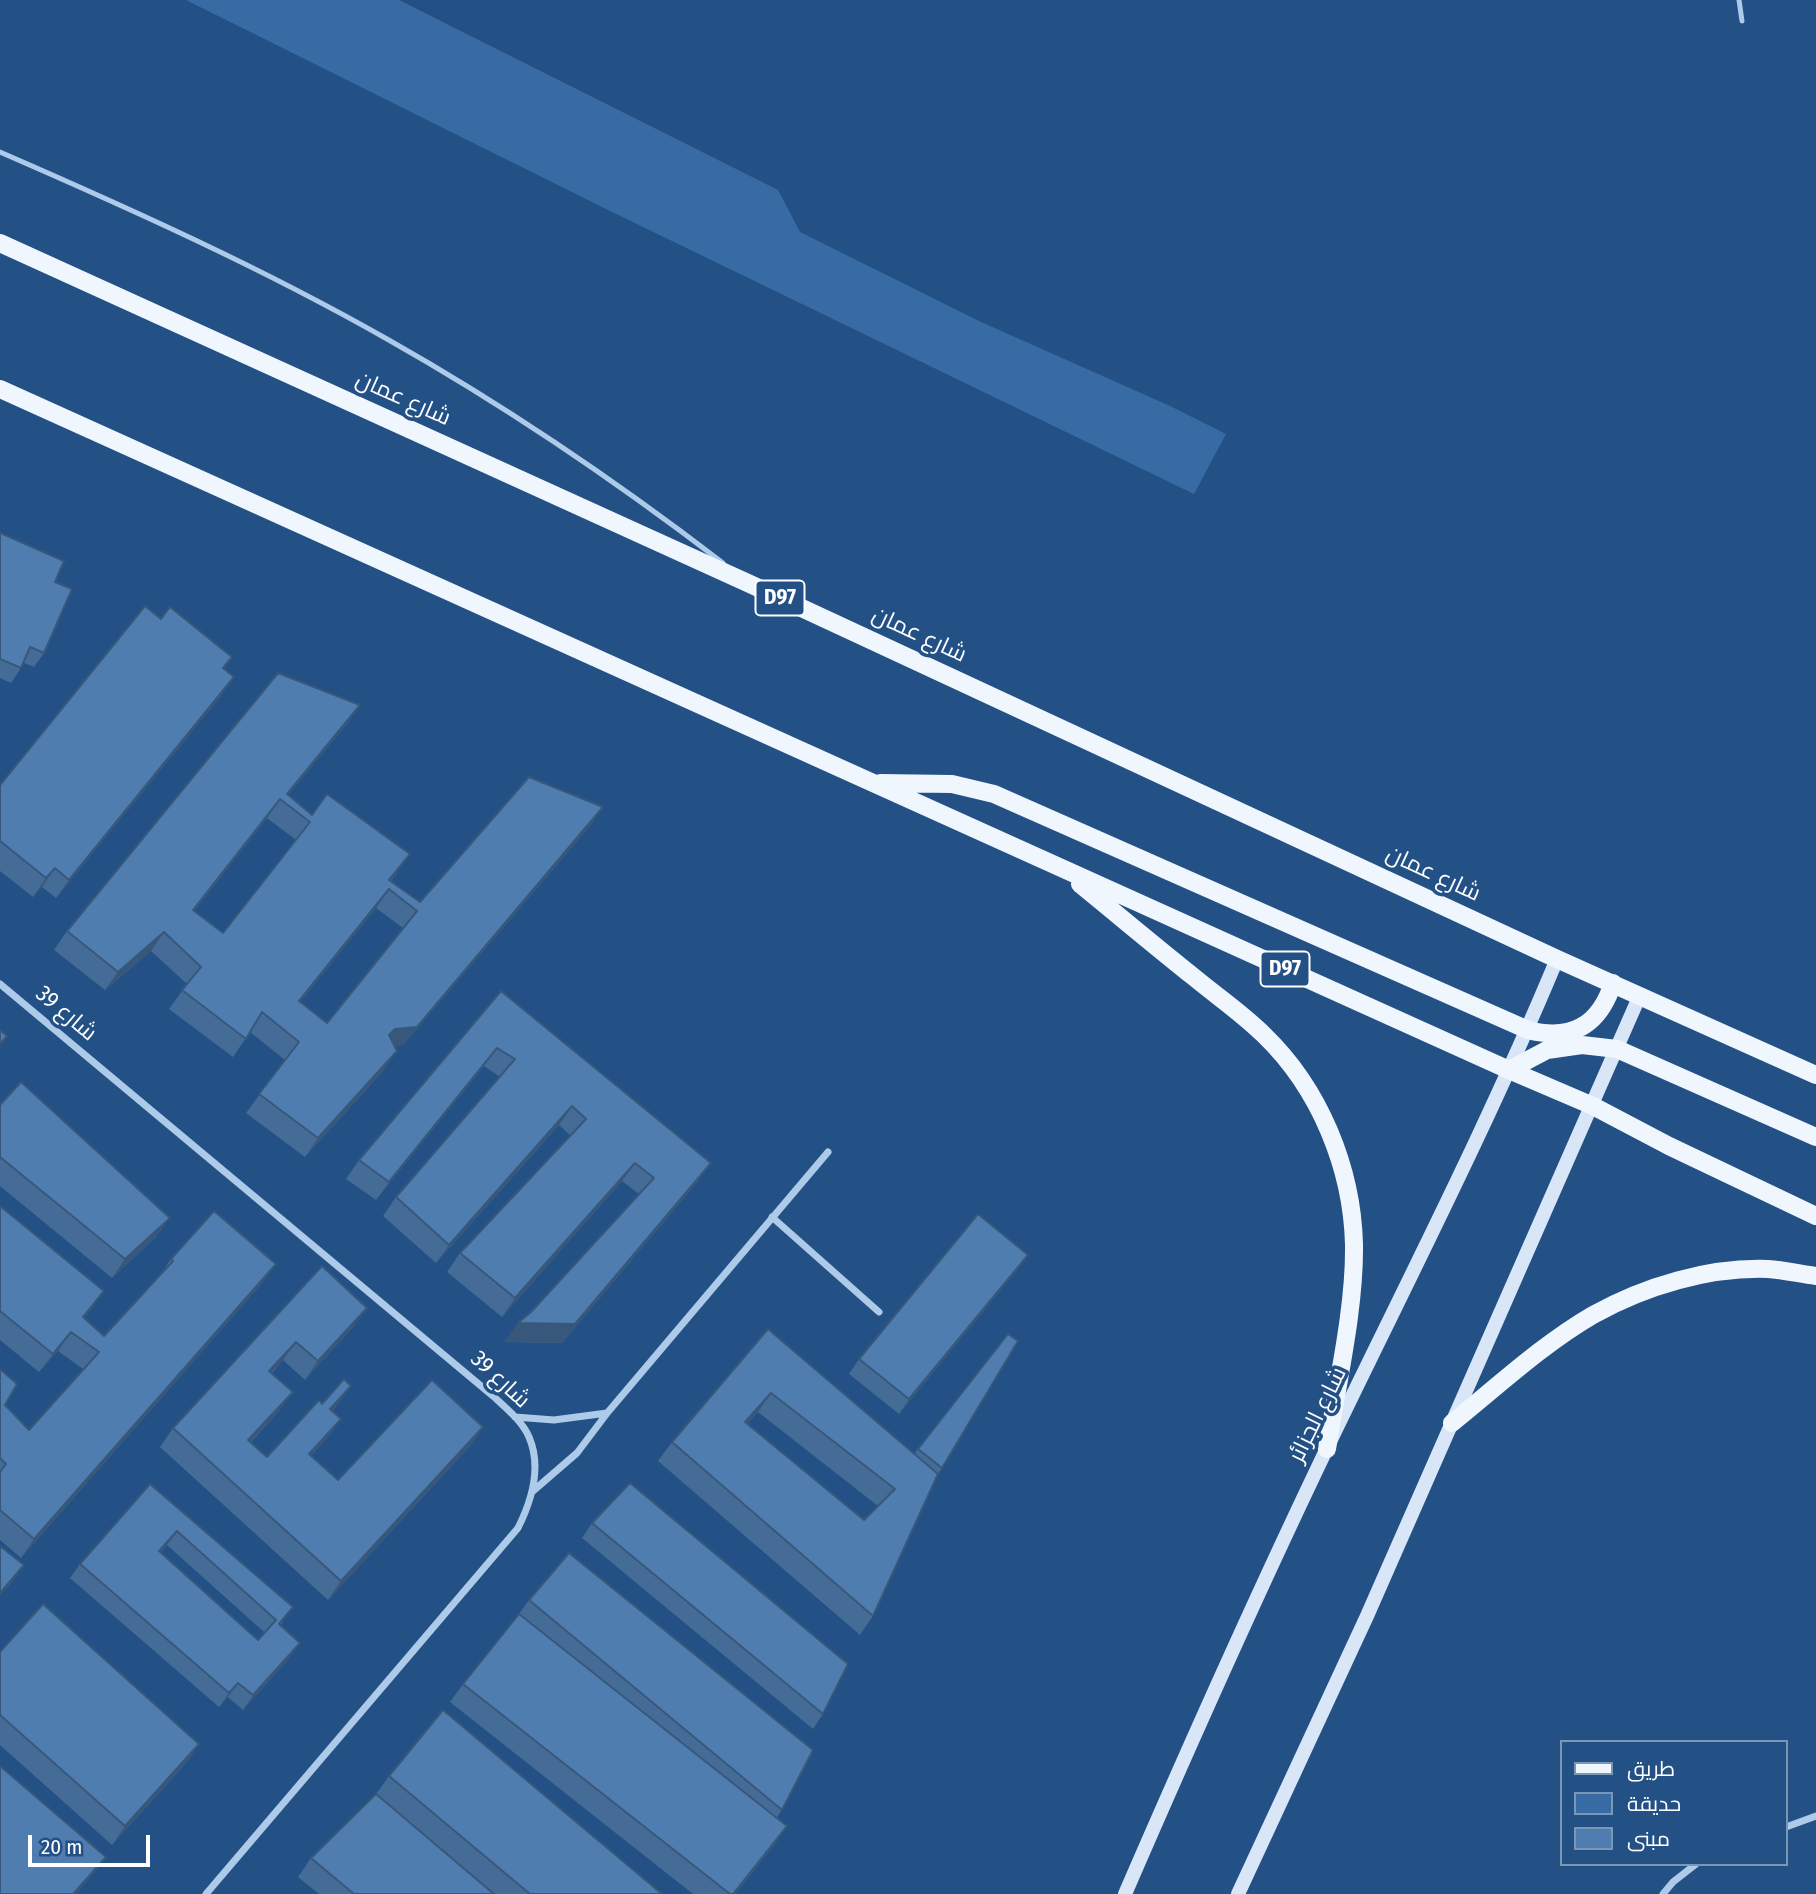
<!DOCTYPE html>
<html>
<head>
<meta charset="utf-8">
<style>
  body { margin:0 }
  #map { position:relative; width:1816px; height:1894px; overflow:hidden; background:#235186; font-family:"Fira Sans Condensed",Cairo,sans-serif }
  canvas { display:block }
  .legend { position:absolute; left:1560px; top:1740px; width:228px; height:126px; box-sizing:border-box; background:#235186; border:2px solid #7b97b6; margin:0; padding:9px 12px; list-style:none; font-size:21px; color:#fff }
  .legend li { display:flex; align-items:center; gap:14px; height:35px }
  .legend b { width:35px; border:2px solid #7b97b6 }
  .scale { position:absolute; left:28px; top:1835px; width:122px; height:32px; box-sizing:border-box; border:4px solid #fff; border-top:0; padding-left:9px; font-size:21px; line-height:24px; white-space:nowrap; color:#fff; -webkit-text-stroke:5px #235186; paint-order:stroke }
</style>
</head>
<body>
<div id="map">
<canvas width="1816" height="1894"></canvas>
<ul class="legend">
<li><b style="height:9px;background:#f0f6fe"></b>طريق</li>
<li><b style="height:19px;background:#386ba3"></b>حديقة</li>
<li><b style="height:19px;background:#507db0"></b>مبنى</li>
</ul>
<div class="scale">20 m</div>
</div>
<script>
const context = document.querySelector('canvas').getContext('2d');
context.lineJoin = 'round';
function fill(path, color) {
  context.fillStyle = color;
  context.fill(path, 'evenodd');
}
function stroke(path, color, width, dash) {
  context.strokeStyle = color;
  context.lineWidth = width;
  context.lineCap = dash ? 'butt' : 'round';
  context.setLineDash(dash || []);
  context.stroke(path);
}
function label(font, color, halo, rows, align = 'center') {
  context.font = font + ' "Fira Sans Condensed",Cairo,sans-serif';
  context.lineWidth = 7;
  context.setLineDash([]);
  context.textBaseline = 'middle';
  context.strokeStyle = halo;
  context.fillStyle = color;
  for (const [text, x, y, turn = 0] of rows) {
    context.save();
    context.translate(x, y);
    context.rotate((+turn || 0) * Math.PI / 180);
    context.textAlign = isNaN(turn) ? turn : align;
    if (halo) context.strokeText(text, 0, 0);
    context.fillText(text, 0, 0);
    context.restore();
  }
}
const green = new Path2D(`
  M 186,0 L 399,0 L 778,190 L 800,232 L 981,322 L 1170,406 L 1226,434 L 1194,494 L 608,210 Z`);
const service = new Path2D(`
  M 1739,0 L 1742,21
  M 0,152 C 131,209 262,268 387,339 C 504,405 616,481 723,563`);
const minor = new Path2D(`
  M 0,984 L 493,1396 C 506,1408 522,1421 529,1437 C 542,1467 532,1500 518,1528 L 206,1894
  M 772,1217 L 879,1312
  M 515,1417 L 554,1420 L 607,1413
  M 533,1491 L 577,1453 L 608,1412 L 828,1152
  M 1786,1827 L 1816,1816
  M 1663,1894 L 1673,1882 L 1696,1864`);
const secondary = new Path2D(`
  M 1125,1894 C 1190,1744 1257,1594 1328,1446 C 1406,1284 1488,1125 1557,959
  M 1238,1894 L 1367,1616 L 1640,995`);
const primary = new Path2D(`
  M 0,243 L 750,584 L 1557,959 L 1816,1075
  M 0,389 L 1509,1070 L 1593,1106 L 1669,1146 L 1816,1216
  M 880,783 L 952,784 L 994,794 L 1528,1030 C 1571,1041 1599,1026 1613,983
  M 1080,884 C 1118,915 1156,947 1195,978 C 1218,997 1243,1014 1264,1035 C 1320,1089 1352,1168 1354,1244 C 1355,1309 1337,1384 1327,1449
  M 1509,1070 L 1547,1050 L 1582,1045 L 1617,1049 L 1816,1137
  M 1452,1423 C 1498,1386 1543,1344 1593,1315 C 1645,1286 1709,1267 1768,1269 C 1784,1270 1800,1274 1816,1276`);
const wall = new Path2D(`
  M 0,533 L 55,582 L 44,653 L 34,667 L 24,663 L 21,668 L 11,683 L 0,678 Z
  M 161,619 L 232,657 L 224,669 L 221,696 L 56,898 L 42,887 L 33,897 L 0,871 L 0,785 Z
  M 360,705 L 347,724 L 288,795 L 312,815 L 397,873 L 391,881 L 420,902 L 590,826 L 403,1045 L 395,1046 L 384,1070 L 305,1157 L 246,1113 L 285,1060 L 250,1032 L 233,1057 L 169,1009 L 187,984 L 151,951 L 105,990 L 54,950 L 67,931 ZM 267,818 L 296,840 L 223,933 L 194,911 ZM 376,908 L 403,928 L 327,1023 L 300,1002 Z
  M 501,991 L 698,1181 L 562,1343 L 504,1342 L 639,1194 L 622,1181 L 502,1317 L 447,1272 L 460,1253 L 570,1135 L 559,1125 L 436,1263 L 383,1216 L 396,1197 L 500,1077 L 484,1066 L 376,1200 L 346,1179 L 359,1160 Z
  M 0,1105 L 157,1236 L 112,1278 L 0,1186 Z
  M 0,1206 L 104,1291 L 84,1318 L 104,1336 L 158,1278 L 171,1259 L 263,1282 L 21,1558 L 0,1540 L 0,1369 L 5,1405 L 29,1430 L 83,1369 L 58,1351 L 39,1372 L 0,1340 Z
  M 322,1266 L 354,1326 L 305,1380 L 283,1360 L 272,1373 L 280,1410 L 251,1442 L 267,1457 L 322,1404 L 351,1386 L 333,1411 L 341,1419 L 328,1437 L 311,1456 L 338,1480 L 483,1427 L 470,1446 L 328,1600 L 160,1447 L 173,1428 Z
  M 1018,1269 L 899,1414 L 849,1374 L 859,1359 Z
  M 768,1329 L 914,1454 L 1008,1334 L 942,1468 L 938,1474 L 873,1616 L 860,1635 L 658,1461 L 672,1442 ZM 758,1412 L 878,1506 L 864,1520 L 747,1424 Z
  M 150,1484 L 283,1622 L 280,1625 L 290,1657 L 243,1710 L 228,1697 L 219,1707 L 70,1578 L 80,1564 ZM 167,1545 L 264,1632 L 258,1640 L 160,1553 Z
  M 592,1523 L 823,1714 L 813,1729 L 582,1538 Z
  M 529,1600 L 782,1810 L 777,1817 L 787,1826 L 774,1845 L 735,1894 L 693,1894 L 450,1702 L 463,1684 L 519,1614 Z
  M 0,1652 L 199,1744 L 186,1763 L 112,1845 L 0,1745 Z
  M 389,1776 L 662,1894 L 495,1894 L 447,1854 L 494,1894 L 319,1894 L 298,1877 L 311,1858 L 376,1794 Z`);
const shadedWall = new Path2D(`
  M 234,677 L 221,696 L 56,898 L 69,880 Z
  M 360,705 L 347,724 L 283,801 L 287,794 Z
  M 280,799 L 267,818 L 180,929 L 193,910 Z
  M 603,807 L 590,826 L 403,1045 L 382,1048 L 389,1035 Z
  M 410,854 L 397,873 L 376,898 L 389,880 Z
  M 55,868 L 42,887 L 33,897 L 46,878 Z
  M 389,889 L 376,908 L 286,1020 L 299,1001 Z
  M 164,932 L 151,951 L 105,990 L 118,972 Z
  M 497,1048 L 484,1066 L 376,1200 L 389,1182 Z
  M 397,1051 L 384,1070 L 305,1157 L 318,1138 Z
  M 572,1106 L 559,1125 L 436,1263 L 449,1245 Z
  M 635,1163 L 622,1181 L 502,1317 L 515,1298 Z
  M 711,1163 L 698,1181 L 562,1343 L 504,1342 L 518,1323 Z
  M 170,1218 L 157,1236 L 112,1278 L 125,1259 Z
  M 1028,1255 L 1018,1269 L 899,1414 L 909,1399 Z
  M 276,1264 L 263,1282 L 21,1558 L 34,1539 Z
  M 104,1291 L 91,1310 L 70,1336 L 83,1317 Z
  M 367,1308 L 354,1326 L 305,1380 L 318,1361 Z
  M 71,1332 L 58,1351 L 39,1372 L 53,1354 Z
  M 296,1342 L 283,1360 L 256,1389 L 269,1371 Z
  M 351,1386 L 338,1405 L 317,1427 L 330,1409 Z
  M 293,1392 L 280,1410 L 235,1458 L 248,1440 Z
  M 771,1393 L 758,1412 L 732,1441 L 745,1422 Z
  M 341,1419 L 328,1437 L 296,1473 L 309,1454 Z
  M 483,1427 L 470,1446 L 328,1600 L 341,1581 Z
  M 177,1531 L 167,1545 L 148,1565 L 159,1551 Z
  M 24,1565 L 11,1584 L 0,1596 L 0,1593 Z
  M 300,1643 L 290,1657 L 243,1710 L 253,1695 Z
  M 238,1683 L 228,1697 L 219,1707 L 229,1693 Z
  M 199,1744 L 186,1763 L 112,1845 L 125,1826 Z
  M 787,1826 L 774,1845 L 735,1894 L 733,1894 Z
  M 106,1857 L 96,1871 L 76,1894 L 73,1894 Z`);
const building = new Path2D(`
  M 0,533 L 64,561 L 55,582 L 72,589 L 44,653 L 30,647 L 21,668 L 0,659 Z
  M 145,606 L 161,619 L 170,607 L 232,657 L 223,668 L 234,677 L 69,880 L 55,868 L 46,878 L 0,841 L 0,785 Z
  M 278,673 L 360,705 L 287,794 L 312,815 L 327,794 L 410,854 L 389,880 L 420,902 L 529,777 L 603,807 L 417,1027 L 395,1029 L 389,1035 L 397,1051 L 318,1138 L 259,1094 L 299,1042 L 262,1012 L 246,1039 L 182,990 L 201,967 L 164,932 L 118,972 L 67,931 ZM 280,799 L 310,822 L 223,933 L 193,910 ZM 389,889 L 417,911 L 327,1023 L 299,1001 Z
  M 501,991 L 711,1163 L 575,1324 L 518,1323 L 531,1312 L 654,1178 L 635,1163 L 515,1298 L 460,1253 L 586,1119 L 572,1106 L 449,1245 L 396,1197 L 515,1059 L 497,1048 L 389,1182 L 359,1160 Z
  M 0,1030 L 7,1036 L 0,1044 Z
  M 21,1082 L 170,1218 L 125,1259 L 0,1157 L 0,1105 Z
  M 0,1206 L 104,1291 L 83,1317 L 104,1336 L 173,1261 L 171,1259 L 214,1211 L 276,1264 L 34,1539 L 0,1510 L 0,1472 L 6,1464 L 0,1458 L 0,1369 L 17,1384 L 5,1405 L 29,1430 L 99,1352 L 71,1332 L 53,1354 L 0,1311 Z
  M 978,1214 L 1028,1255 L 909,1399 L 859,1359 Z
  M 322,1266 L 367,1308 L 318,1361 L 296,1342 L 269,1371 L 293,1392 L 248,1440 L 267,1457 L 319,1400 L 322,1404 L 344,1379 L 351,1386 L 330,1409 L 341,1419 L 309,1454 L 338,1480 L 432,1380 L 483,1427 L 341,1581 L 173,1428 Z
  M 768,1329 L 938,1474 L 873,1616 L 672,1442 ZM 771,1393 L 895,1489 L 864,1520 L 745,1422 Z
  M 1008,1334 L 1018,1341 L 942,1468 L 918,1449 Z
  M 630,1483 L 848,1664 L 823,1714 L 592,1523 Z
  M 150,1484 L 293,1607 L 279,1624 L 300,1643 L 253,1695 L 238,1683 L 229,1693 L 80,1564 ZM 177,1531 L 276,1620 L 258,1640 L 159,1551 Z
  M 0,1546 L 24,1565 L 0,1593 Z
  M 569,1553 L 813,1750 L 782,1810 L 529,1600 Z
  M 43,1604 L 199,1744 L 125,1826 L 0,1715 L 0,1652 Z
  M 519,1614 L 787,1826 L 733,1894 L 730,1894 L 463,1684 Z
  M 443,1710 L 662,1894 L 530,1894 L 389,1776 Z
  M 0,1766 L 106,1857 L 73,1894 L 0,1894 Z
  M 376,1794 L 494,1894 L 354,1894 L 311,1858 Z`);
const shields = [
  [780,598,49],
  [1285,969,49]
];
const shieldNames = [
  ["D97",780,598],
  ["D97",1285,969]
];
const streetNames = [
  ["شارع عمان",403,399,24],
  ["شارع عمان",919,635,25],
  ["شارع عمان",1433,874,25],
  ["شارع 39",66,1014,40],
  ["شارع 39",500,1380,43],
  ["شارع الجزائر",1318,1415,-64]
];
fill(green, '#386ba3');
stroke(service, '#adcae9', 5);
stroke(minor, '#adcae9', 7);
stroke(secondary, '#d8e6f7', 14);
stroke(primary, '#f0f6fe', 18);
fill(wall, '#456c97');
fill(shadedWall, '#38587b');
fill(building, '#507db0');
stroke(building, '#38587b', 2);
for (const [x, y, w] of shields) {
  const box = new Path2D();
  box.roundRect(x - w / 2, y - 17.5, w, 35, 5);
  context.fillStyle = '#235186';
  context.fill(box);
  stroke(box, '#fff', 2);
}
label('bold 21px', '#fff', null, shieldNames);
label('23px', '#fff', '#235186', streetNames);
</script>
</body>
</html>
